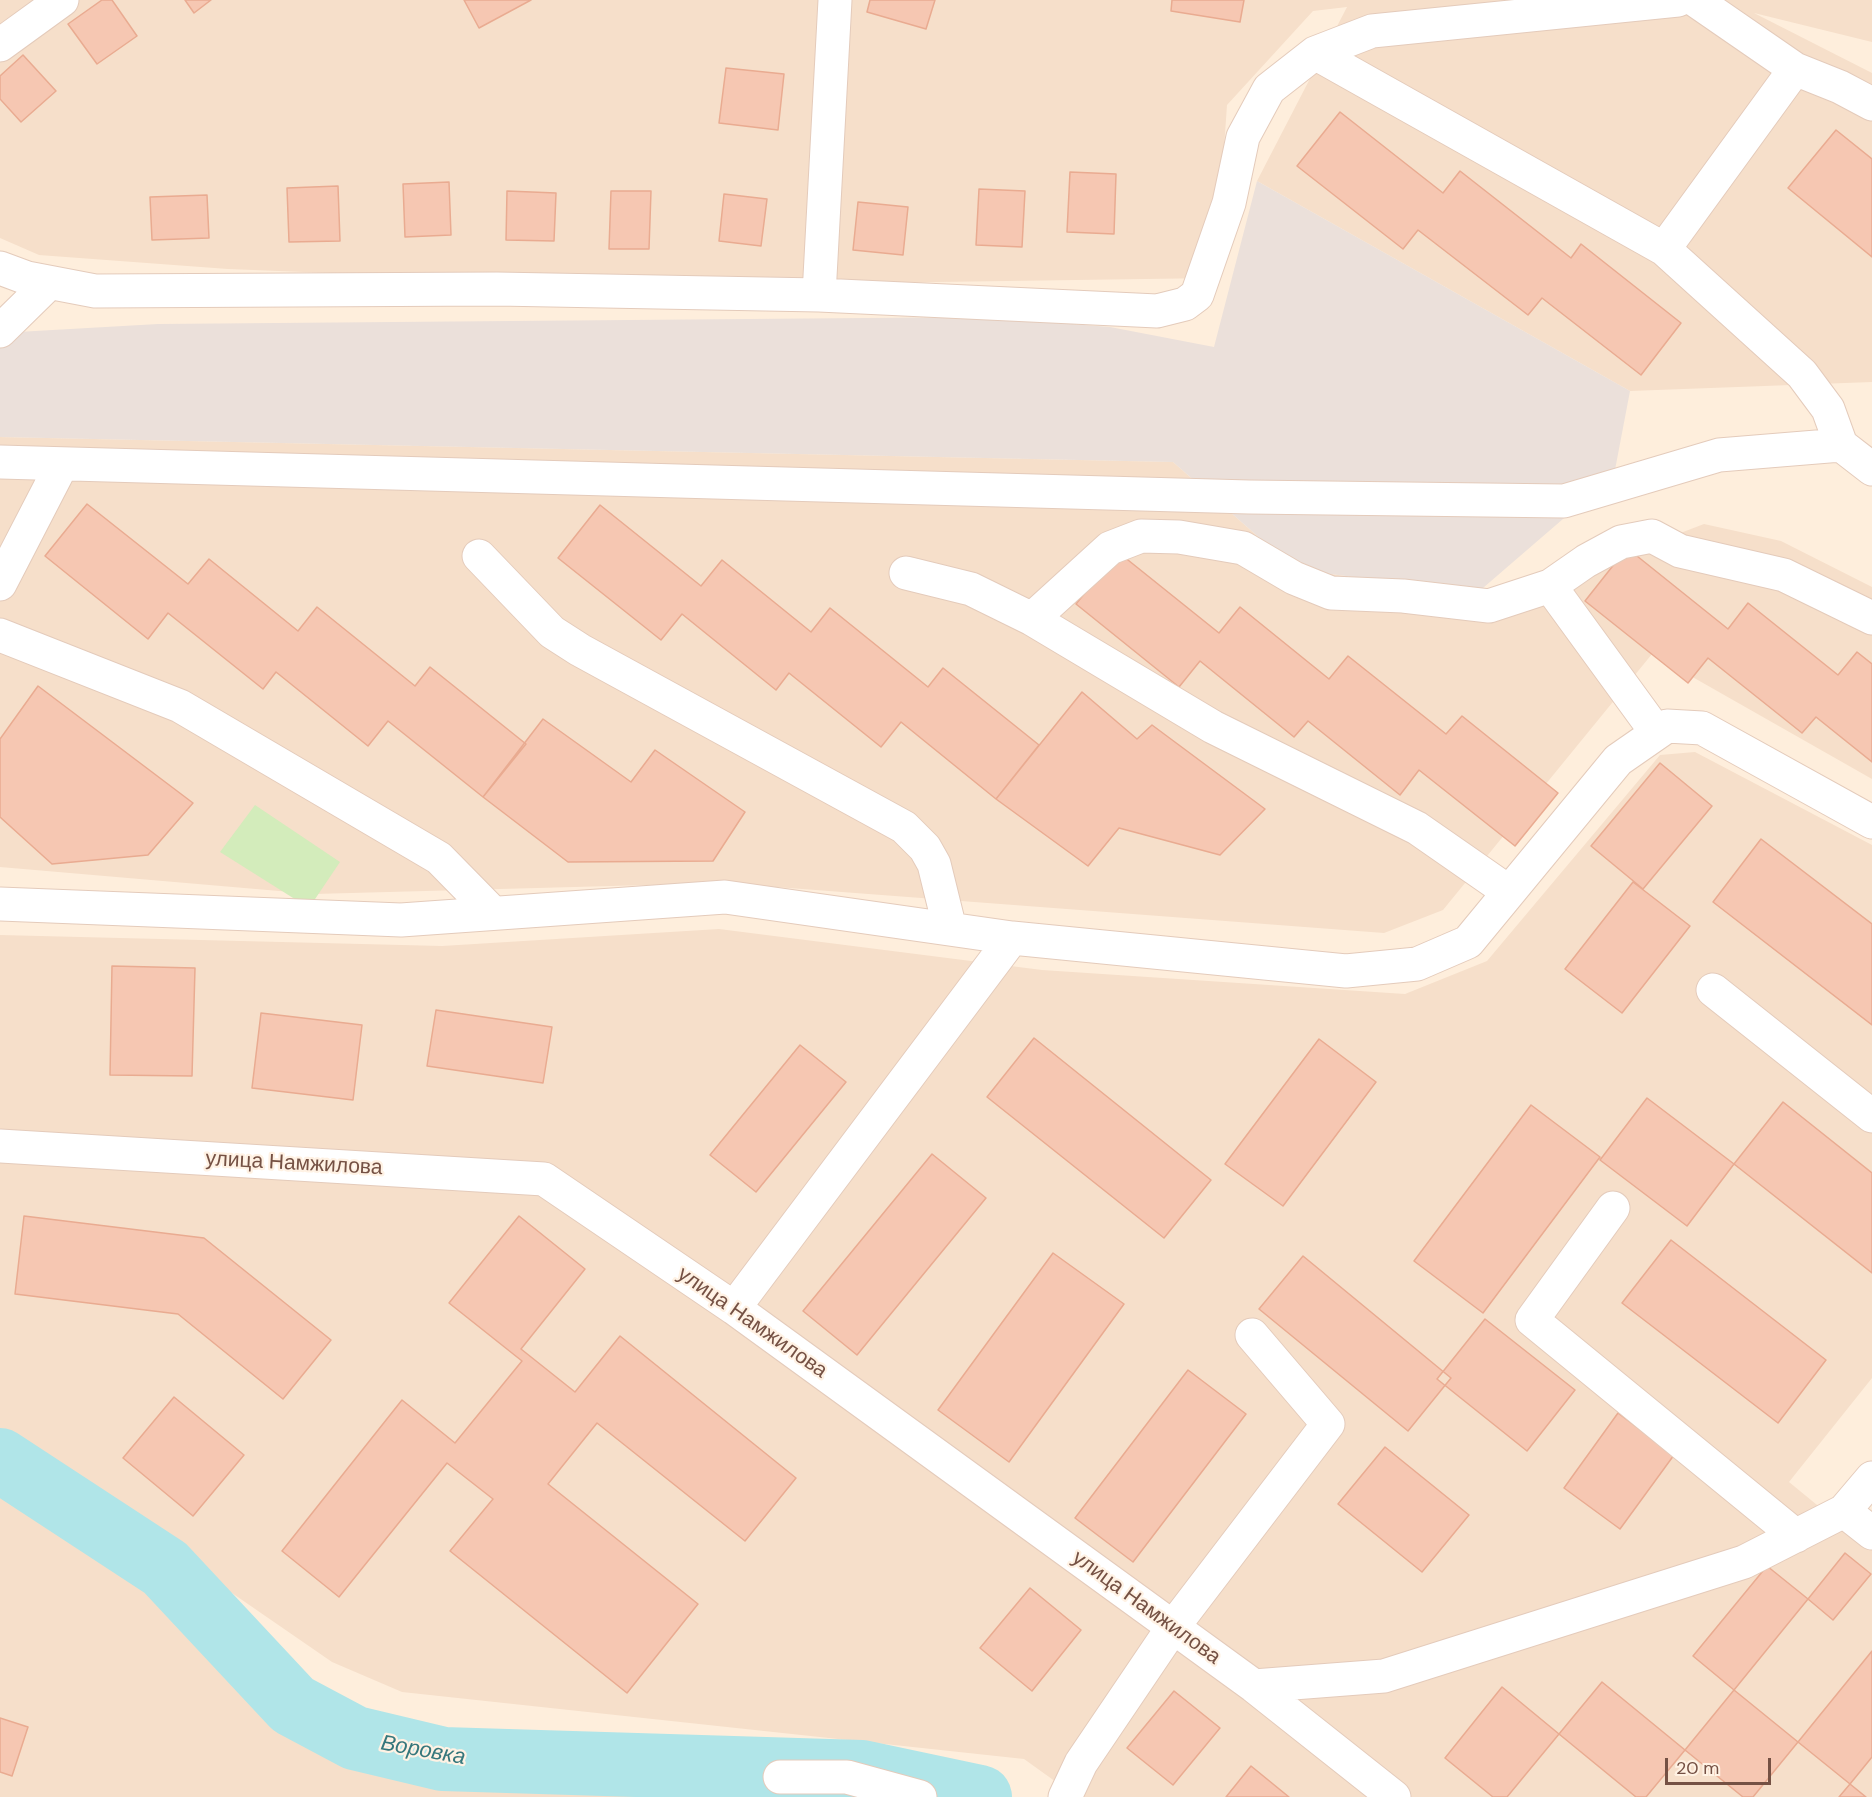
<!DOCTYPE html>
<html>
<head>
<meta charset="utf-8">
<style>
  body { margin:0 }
  #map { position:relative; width:1872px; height:1797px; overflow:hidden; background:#feeedc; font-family:"DM Sans",sans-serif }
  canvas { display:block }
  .scale { position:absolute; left:1665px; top:1758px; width:106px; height:27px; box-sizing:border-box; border:3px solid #755144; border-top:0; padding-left:8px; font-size:18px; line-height:21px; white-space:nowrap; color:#755144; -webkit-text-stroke:4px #fff2e4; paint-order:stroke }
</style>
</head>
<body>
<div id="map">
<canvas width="1872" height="1797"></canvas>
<div class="scale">20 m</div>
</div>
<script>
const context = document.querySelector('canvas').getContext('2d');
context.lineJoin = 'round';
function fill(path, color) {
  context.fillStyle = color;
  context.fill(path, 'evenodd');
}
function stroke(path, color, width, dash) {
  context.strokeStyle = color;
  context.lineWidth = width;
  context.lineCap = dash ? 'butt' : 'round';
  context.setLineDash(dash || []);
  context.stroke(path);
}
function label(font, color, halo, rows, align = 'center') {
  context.font = font + ' "DM Sans",sans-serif';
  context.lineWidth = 4.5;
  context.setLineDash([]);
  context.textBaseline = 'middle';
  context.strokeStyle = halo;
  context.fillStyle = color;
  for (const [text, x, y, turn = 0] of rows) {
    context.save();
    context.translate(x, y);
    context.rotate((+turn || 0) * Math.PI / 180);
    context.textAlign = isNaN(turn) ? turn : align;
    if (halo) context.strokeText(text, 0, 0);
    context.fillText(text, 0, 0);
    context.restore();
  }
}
const residential = new Path2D(`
  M 0,0 L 1872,0 L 1872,42 L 1754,13 L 1872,73 L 1872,382 L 1630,391 L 1257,181 L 1347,7 L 1313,11 L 1227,105 L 1215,278 L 659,286 L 228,269 L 39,255 L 0,238 Z
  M 0,437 L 1173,462 L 1295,569 L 1476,594 L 1534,589 L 1704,524 L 1781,541 L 1872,587 L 1872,779 L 1652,654 L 1443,910 L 1384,933 L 723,883 L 314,894 L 0,867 Z
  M 1695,752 L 1872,845 L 1872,1378 L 1789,1482 L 1872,1550 L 1872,1797 L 1077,1797 L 1024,1759 L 402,1692 L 332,1662 L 0,1433 L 0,935 L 442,946 L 719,929 L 1042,970 L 1405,994 L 1487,961 L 1660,755 Z
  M 0,1485 L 349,1723 L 862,1797 L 0,1797 Z`);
const industrial = new Path2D(`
  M 1257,181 L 1630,391 L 1614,475 L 1476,594 L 1295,569 L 1173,462 L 0,437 L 0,333 L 158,324 L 983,317 L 1110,327 L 1214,347 Z`);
const green = new Path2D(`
  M 255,805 L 340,862 L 309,908 L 220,852 Z`);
const river = new Path2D(`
  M 0,1460 L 165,1568 L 293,1705 L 355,1738 L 443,1759 L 862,1772 L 980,1797`);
const building = new Path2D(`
  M 102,0 L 112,0 L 137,36 L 97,64 L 68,24 Z
  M 185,0 L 211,0 L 194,13 Z
  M 464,0 L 531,0 L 479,28 Z
  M 870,0 L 935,0 L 926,29 L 867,12 Z
  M 1172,0 L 1244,0 L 1240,22 L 1171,11 Z
  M 23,55 L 56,91 L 21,122 L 0,99 L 0,76 Z
  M 726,68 L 784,74 L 778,130 L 719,123 Z
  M 1340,112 L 1443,193 L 1460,171 L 1571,258 L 1581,244 L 1681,323 L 1641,375 L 1542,298 L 1528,315 L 1418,230 L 1403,249 L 1297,166 Z
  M 1836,130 L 1872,159 L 1872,257 L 1788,188 Z
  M 1070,172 L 1116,174 L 1114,234 L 1067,232 Z
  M 449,182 L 451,235 L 405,237 L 403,184 Z
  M 338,186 L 340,241 L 289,242 L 287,188 Z
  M 979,189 L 1025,191 L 1022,247 L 976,245 Z
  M 507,191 L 556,193 L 554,241 L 506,240 Z
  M 611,191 L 651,191 L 649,249 L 609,249 Z
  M 724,194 L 767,199 L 761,246 L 719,241 Z
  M 207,195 L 209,238 L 152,240 L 150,197 Z
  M 858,202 L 908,207 L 903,255 L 853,250 Z
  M 87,504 L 188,584 L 209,559 L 298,631 L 317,607 L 415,686 L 430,667 L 526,744 L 483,797 L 388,721 L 368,746 L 276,672 L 263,689 L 168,613 L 148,639 L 45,556 Z
  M 600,505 L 701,586 L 722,560 L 811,632 L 830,608 L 928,687 L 943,668 L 1039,745 L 996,799 L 901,722 L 881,747 L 789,673 L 776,690 L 682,614 L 661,640 L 558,558 Z
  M 1627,548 L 1728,629 L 1748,603 L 1838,675 L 1857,652 L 1872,664 L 1872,762 L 1816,717 L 1802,733 L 1708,658 L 1688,683 L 1585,601 Z
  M 1118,552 L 1219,633 L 1240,607 L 1329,679 L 1348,656 L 1446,734 L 1462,716 L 1558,793 L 1515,846 L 1419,770 L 1400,795 L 1308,721 L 1294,737 L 1200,661 L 1179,687 L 1076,604 Z
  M 38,686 L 193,803 L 148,855 L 52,864 L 0,817 L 0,739 Z
  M 1082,692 L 1137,739 L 1152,725 L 1265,809 L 1220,855 L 1119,828 L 1088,866 L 996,799 Z
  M 543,719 L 631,782 L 655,750 L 745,812 L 713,861 L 568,862 L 483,797 Z
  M 1660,763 L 1712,806 L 1643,889 L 1591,846 Z
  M 1761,839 L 1872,924 L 1872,1025 L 1713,902 Z
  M 1633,882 L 1690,926 L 1622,1013 L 1565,969 Z
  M 112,966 L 195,968 L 192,1076 L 110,1075 Z
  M 436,1010 L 552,1027 L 543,1083 L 427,1066 Z
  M 261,1013 L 362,1025 L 353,1100 L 252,1088 Z
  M 1034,1038 L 1211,1180 L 1164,1238 L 987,1097 Z
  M 1319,1039 L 1376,1082 L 1283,1206 L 1225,1164 Z
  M 800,1045 L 846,1082 L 756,1192 L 710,1155 Z
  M 1647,1098 L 1734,1164 L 1687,1226 L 1600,1160 Z
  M 1783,1102 L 1872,1173 L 1872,1273 L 1734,1164 Z
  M 1531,1105 L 1600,1157 L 1483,1313 L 1414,1261 Z
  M 932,1154 L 986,1198 L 857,1355 L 803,1311 Z
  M 24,1216 L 204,1238 L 331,1340 L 283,1399 L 178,1314 L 15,1294 Z
  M 519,1216 L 585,1269 L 521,1349 L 575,1392 L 620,1336 L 796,1478 L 745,1541 L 597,1423 L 548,1484 L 698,1604 L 627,1693 L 450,1551 L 493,1499 L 447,1463 L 339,1597 L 282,1551 L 402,1400 L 455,1443 L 522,1361 L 449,1303 Z
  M 1671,1240 L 1826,1360 L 1778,1423 L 1622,1303 Z
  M 1053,1253 L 1124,1304 L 1009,1462 L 938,1410 Z
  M 1303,1256 L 1451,1378 L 1408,1431 L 1259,1309 Z
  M 1485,1319 L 1575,1390 L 1527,1451 L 1437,1379 Z
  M 1188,1370 L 1246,1414 L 1133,1562 L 1075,1518 Z
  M 174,1397 L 244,1455 L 193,1516 L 123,1458 Z
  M 1618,1413 L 1674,1455 L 1620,1529 L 1564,1488 Z
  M 1385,1447 L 1469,1515 L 1422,1572 L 1338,1504 Z
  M 1845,1553 L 1871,1574 L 1833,1620 L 1808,1599 Z
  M 1767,1566 L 1808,1599 L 1734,1690 L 1693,1656 Z
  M 1030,1588 L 1081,1630 L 1032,1691 L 980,1648 Z
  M 1872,1651 L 1872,1757 L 1850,1784 L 1798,1742 Z
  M 1602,1682 L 1685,1750 L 1646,1797 L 1636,1797 L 1559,1734 Z
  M 1502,1687 L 1559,1734 L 1507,1797 L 1493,1797 L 1445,1758 Z
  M 1734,1690 L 1798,1742 L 1753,1797 L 1743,1797 L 1685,1750 Z
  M 1174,1691 L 1220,1728 L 1173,1785 L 1127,1748 Z
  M 0,1718 L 28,1727 L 12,1776 L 0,1772 Z
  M 1251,1766 L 1289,1797 L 1226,1797 Z
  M 1850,1784 L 1866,1797 L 1839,1797 Z`);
const minor = new Path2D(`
  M 1695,0 L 1795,69 L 1840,87 L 1872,104
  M 0,45 L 62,0
  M 1315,53 L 1664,249
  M 1795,69 L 1664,249 L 1802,374 L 1828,409 L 1841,445 L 1872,469
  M 0,268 L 27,278 L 95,291 L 497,289 L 819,295 L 1157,311 L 1185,304 L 1197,295 L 1229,203 L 1243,137 L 1269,89 L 1315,53 L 1372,31 L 1678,0
  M 819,295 L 835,0
  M 0,331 L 49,283
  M 0,462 L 1249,497 L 1564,501 L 1719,455 L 1841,445
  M 479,556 L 552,632 L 580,650 L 904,827 L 925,848 L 934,864 L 950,929
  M 906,573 L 971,589 L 1032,619 L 1213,727 L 1417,828 L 1509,892
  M 0,584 L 62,464
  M 1550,586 L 1657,733
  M 1032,619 L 1110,548 L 1141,536 L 1179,537 L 1243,548 L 1294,578 L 1331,593 L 1403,596 L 1489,606 L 1550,586 L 1586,561 L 1621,542 L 1652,536 L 1680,551 L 1784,575 L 1872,618
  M 0,635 L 180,706 L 439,858 L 493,913
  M 0,904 L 401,920 L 725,897 L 1012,938 L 1346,971 L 1417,964 L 1468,942 L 1618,760 L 1667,726 L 1702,728 L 1872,822
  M 1713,990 L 1872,1116
  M 0,1146 L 544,1179 L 734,1308 L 1254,1686 L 1394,1797
  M 1613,1208 L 1532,1320 L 1796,1536
  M 734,1308 L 1012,938
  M 1844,1511 L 1872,1533
  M 1254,1686 L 1384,1676 L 1744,1562 L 1844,1511 L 1872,1478
  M 780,1777 L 847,1777 L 920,1797
  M 1065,1797 L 1081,1763 L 1173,1627 L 1328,1424 L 1252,1335`);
const streetNames = [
  ["улица Намжилова",294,1164,3],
  ["улица Намжилова",752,1323,35],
  ["улица Намжилова",1146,1608,36]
];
const waterNames = [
  ["Воровка",423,1751,10]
];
fill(residential, '#f6dfca');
fill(industrial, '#ebe0da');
fill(green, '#d3ecbb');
stroke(river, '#b0e5e8', 64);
fill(building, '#f6c7b2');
stroke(building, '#e9ab91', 1.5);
stroke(minor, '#e4cbbb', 35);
stroke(minor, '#fff', 33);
label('21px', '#755144', '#fff2e4', streetNames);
label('italic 22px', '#36777c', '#fff2e4', waterNames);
</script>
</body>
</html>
